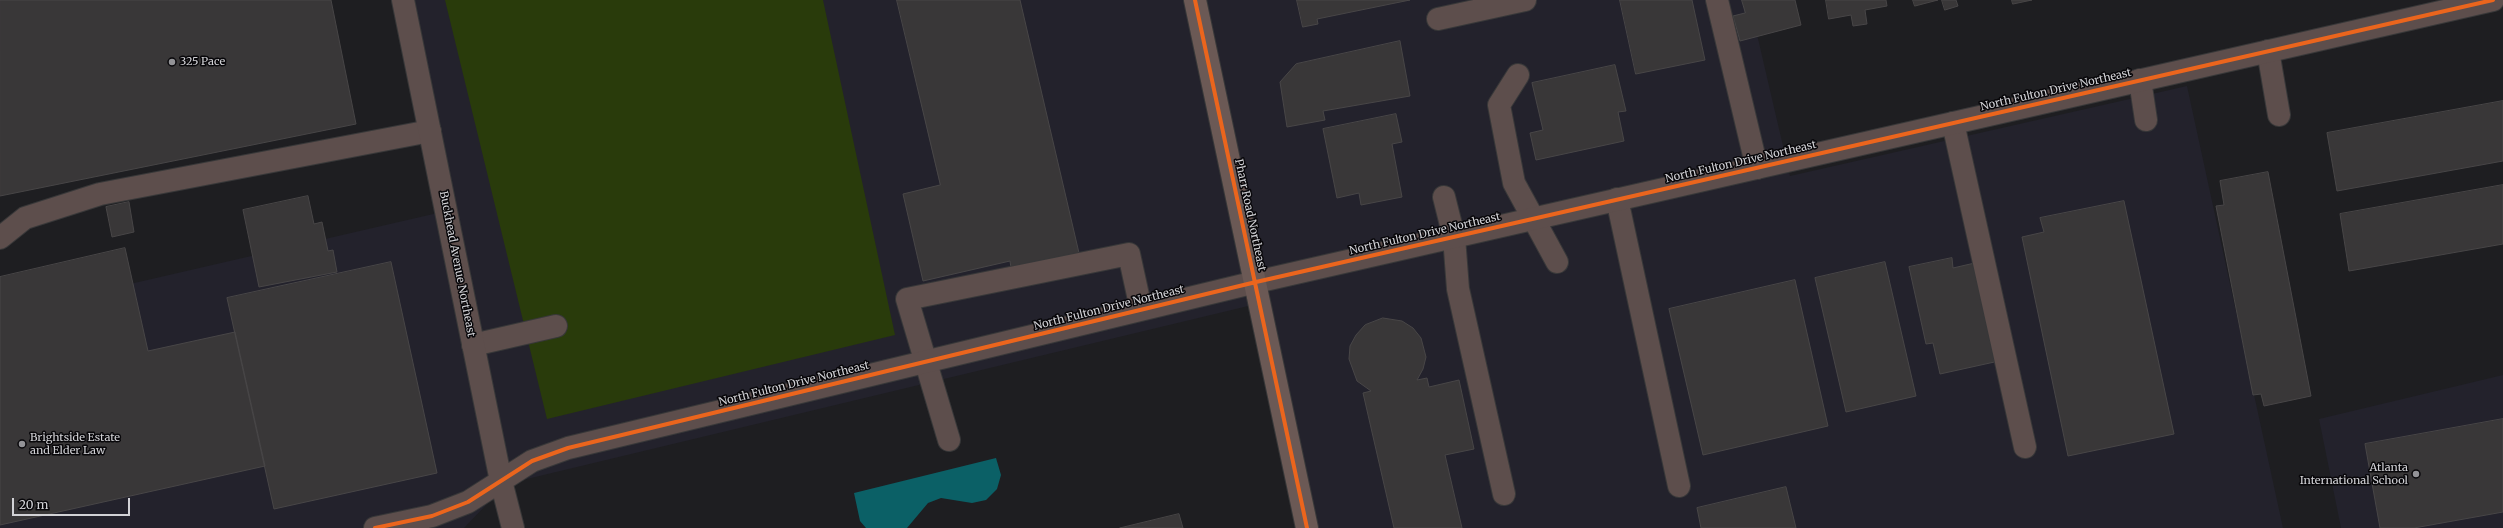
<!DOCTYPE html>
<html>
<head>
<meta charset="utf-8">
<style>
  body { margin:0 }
  #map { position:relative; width:2503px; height:528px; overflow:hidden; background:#1e1e21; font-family:Merriweather,serif }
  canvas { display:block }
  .scale { position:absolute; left:12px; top:498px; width:118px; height:18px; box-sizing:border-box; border:2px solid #d2d2d6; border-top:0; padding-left:5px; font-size:12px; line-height:14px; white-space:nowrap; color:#d2d2d6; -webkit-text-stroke:3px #08070a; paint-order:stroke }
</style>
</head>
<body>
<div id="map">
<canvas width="2503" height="528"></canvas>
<div class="scale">20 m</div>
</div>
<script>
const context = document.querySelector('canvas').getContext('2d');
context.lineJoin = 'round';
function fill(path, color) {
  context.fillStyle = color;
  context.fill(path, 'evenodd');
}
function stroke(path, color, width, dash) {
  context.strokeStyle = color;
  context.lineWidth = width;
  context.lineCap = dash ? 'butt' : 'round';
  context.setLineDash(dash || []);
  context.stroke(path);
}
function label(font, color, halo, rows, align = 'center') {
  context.font = font + ' Merriweather,serif';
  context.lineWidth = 3;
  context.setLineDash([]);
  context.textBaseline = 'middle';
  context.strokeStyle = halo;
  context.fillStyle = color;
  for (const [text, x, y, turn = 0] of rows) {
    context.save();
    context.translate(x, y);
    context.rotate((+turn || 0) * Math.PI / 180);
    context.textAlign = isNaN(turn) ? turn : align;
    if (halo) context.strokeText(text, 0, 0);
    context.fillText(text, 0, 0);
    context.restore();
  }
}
const built = new Path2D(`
  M 400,0 L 1749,0 L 1790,176 L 2187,86 L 2283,528 L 1308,528 L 1265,302 L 506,484 L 464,528 L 0,528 L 0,314 L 442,212 Z
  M 2503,375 L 2503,528 L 2341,528 L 2319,419 Z`);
const green = new Path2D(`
  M 445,0 L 823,0 L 895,335 L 547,419 Z`);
const water = new Path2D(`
  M 996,458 L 1001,475 L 997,489 L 986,500 L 972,503 L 941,498 L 928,503 L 907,528 L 866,528 L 860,521 L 854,493 Z`);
const building = new Path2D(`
  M 0,0 L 331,0 L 356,124 L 0,196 Z
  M 897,0 L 1020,0 L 1079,253 L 1011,268 L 1010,261 L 923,281 L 903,194 L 940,185 Z
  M 1297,0 L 1410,0 L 1317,19 L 1318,24 L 1303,27 Z
  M 1620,0 L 1692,0 L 1705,60 L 1636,74 Z
  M 1742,0 L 1795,0 L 1801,25 L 1740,41 L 1733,16 L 1745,13 Z
  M 1826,0 L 1886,0 L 1887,6 L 1865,10 L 1867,24 L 1853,26 L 1851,15 L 1829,19 Z
  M 1913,0 L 1938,0 L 1915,6 Z
  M 1942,0 L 1956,0 L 1958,6 L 1945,10 Z
  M 2012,0 L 2032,0 L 2013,4 Z
  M 1400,41 L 1410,96 L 1323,111 L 1325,120 L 1287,127 L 1280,82 L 1296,64 Z
  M 1615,65 L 1626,111 L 1618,112 L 1624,141 L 1536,160 L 1530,133 L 1543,130 L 1532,83 Z
  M 2503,101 L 2503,161 L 2337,191 L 2327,133 Z
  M 1396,114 L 1402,142 L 1392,144 L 1402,197 L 1361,205 L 1359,193 L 1337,198 L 1323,129 Z
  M 2268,172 L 2311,396 L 2264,406 L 2261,394 L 2253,395 L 2216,206 L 2224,205 L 2220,181 Z
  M 2503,185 L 2503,244 L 2349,271 L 2340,214 Z
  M 308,196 L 314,224 L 322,222 L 328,251 L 333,250 L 337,272 L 259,287 L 243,210 Z
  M 2124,201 L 2174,434 L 2068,456 L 2022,237 L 2044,232 L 2040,218 Z
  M 129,202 L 134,232 L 112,237 L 106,207 Z
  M 125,248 L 148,351 L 235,332 L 265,466 L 0,525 L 0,277 Z
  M 1952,258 L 1953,268 L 1979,262 L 1999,361 L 1940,374 L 1933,343 L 1926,344 L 1909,267 Z
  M 391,262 L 437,473 L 274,509 L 227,298 Z
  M 1885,262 L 1916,396 L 1846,412 L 1815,278 Z
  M 1795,280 L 1828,426 L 1703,455 L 1669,309 Z
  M 1383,318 L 1402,321 L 1413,328 L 1421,338 L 1426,357 L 1423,369 L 1417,380 L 1427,378 L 1429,387 L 1459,380 L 1474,449 L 1445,455 L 1462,528 L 1394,528 L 1363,393 L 1371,391 L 1357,381 L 1349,359 L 1350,346 L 1356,335 L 1365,325 Z
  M 2503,419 L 2503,512 L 2414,528 L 2380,528 L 2365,444 Z
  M 1786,487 L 1796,528 L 1701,528 L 1697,508 Z
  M 1179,514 L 1183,528 L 1120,528 Z`);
const lane = new Path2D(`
  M 1717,0 L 1757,168
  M 1438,19 L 1525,0
  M 2268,51 L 2279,115
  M 1518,75 L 1499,105 L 1514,183 L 1557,262
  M 2140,80 L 2146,120
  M 1953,123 L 2025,447
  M 1444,197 L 1454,237 L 1458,289 L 1504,494
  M 1617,199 L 1679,486
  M 0,238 L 25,218 L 100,194 L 430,131
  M 473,345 L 556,326
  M 949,440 L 907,299 L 1129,254 L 1141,309`);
const street = new Path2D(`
  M 403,0 L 501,481 L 513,528
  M 375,528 L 432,516 L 468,502 L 532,461 L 568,448 L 1256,282 L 2493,0`);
const secondary = new Path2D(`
  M 1195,0 L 1307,528`);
const cycleway = new Path2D(`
  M 1195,0 L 1307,528
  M 375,528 L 432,516 L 468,502 L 532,461 L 568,448 L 1256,282 L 2493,0`);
const markers = [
  [172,62,4,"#939397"],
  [22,444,4,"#939397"],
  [2416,474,4,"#939397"]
];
const poiNames = [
  ["325 Pace",180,62],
  ["Brightside Estate",30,438],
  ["and Elder Law",30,451],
  ["Atlanta",2408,468,"right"],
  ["International School",2408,481,"right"]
];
const streetNames = [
  ["North Fulton Drive Northeast",2056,90,-13],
  ["North Fulton Drive Northeast",1741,162,-13],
  ["Pharr Road Northeast",1250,215,78],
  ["North Fulton Drive Northeast",1425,234,-13],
  ["Buckhead Avenue Northeast",457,264,79],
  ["North Fulton Drive Northeast",1109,308,-14],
  ["North Fulton Drive Northeast",794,384,-14]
];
fill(built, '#23222c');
fill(green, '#293b0b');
fill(water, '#0b6066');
fill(building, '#393738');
stroke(building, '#484647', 1);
stroke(lane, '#383839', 24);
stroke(street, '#383839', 24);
stroke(secondary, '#383839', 24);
stroke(lane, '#5d4e4c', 22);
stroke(street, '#5d4e4c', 22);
stroke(secondary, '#6b5955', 22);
stroke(cycleway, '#eb651d', 4);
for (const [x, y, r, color] of markers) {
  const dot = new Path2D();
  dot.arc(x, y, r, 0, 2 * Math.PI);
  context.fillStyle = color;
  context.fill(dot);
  stroke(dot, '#08070a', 1.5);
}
label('11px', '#d2d2d6', '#08070a', poiNames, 'left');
label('11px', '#d2d2d6', '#08070a', streetNames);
</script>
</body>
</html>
